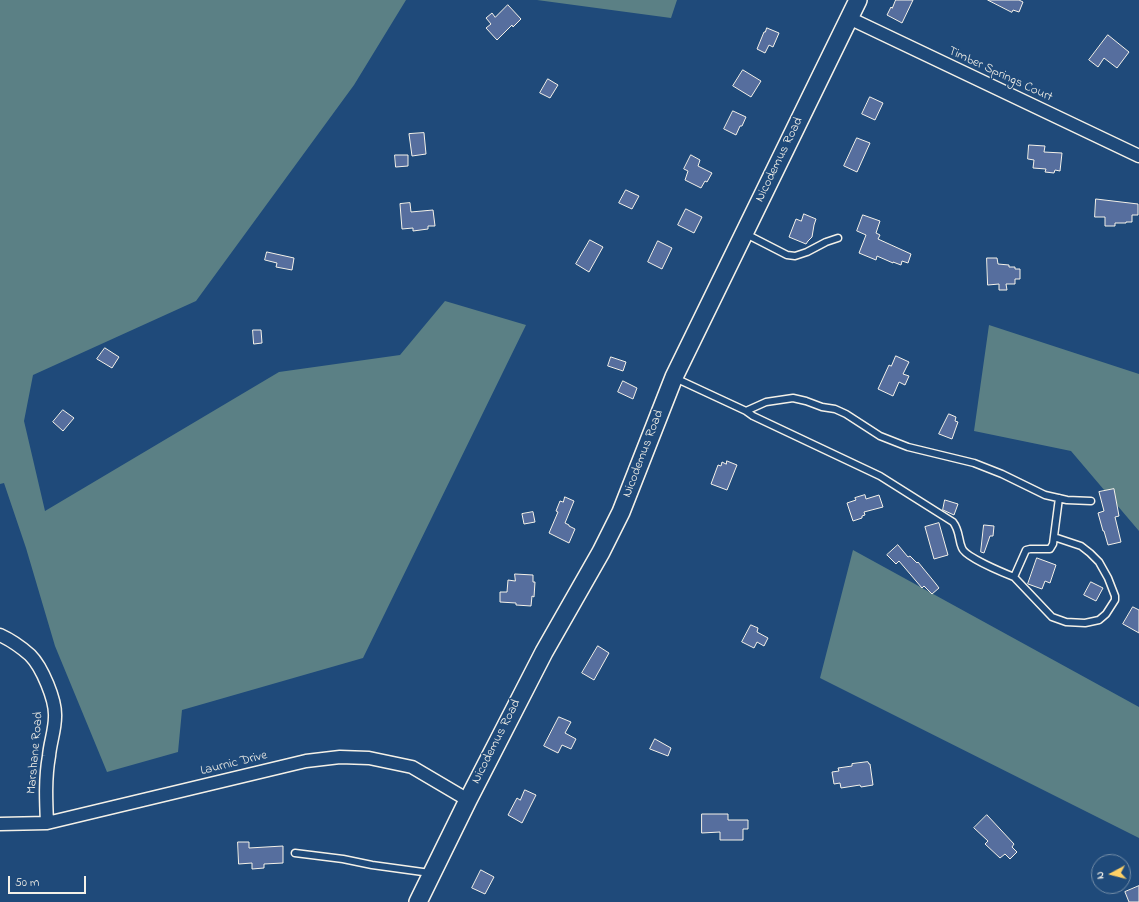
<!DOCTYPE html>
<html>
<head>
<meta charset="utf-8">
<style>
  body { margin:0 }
  #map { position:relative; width:1139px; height:902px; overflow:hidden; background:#1f4a7a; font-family:"Indie Flower",sans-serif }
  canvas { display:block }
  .north { position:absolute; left:1091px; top:854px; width:40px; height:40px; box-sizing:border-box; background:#1f4a7a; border:1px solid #748da6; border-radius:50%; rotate:263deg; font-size:11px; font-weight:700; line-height:16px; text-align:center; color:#f4f1e8 }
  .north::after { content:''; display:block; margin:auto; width:14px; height:18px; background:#ffd166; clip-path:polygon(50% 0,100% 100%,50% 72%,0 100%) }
  .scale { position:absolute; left:8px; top:876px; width:78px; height:18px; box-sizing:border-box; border:2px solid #f4f1e8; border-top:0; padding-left:5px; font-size:12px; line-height:14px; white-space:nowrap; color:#f4f1e8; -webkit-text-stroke:3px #1f4a7a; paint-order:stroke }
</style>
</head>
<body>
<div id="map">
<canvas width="1139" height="902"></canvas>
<div class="north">N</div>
<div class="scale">50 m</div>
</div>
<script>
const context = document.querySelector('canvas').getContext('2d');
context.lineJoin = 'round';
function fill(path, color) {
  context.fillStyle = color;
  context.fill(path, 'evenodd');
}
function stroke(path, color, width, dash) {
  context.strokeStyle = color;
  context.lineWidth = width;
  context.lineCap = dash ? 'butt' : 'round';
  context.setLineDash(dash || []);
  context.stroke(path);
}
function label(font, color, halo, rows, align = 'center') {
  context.font = font + ' "Indie Flower",sans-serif';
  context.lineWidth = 3;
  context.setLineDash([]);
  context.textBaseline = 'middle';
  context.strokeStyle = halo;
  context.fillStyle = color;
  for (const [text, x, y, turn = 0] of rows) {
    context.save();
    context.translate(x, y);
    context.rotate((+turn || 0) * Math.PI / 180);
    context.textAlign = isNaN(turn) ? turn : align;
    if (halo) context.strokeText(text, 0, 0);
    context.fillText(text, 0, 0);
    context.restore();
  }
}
const green = new Path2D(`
  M 0,0 L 406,0 L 354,85 L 196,301 L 33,375 L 24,421 L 45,511 L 279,372 L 400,355 L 445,301 L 526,325 L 363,658 L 182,710 L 178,752 L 107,772 L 55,646 L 26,548 L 4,483 L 0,484 Z
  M 537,0 L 677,0 L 671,18 Z
  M 989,325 L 1139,374 L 1139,531 L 1071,451 L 974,431 Z
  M 853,550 L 1139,707 L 1139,838 L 820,678 Z`);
const building = new Path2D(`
  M 896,0 L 913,0 L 902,23 L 887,15 L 891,7 L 892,8 Z
  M 988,0 L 1019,0 L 1023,2 L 1019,12 L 1013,10 L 1012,12 Z
  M 508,5 L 521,19 L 513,27 L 512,25 L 497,40 L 486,28 L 491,24 L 486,18 L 492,13 L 495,17 Z
  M 767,28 L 779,33 L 773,47 L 769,45 L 765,53 L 757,49 L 764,32 L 765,32 Z
  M 1108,35 L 1129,52 L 1117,68 L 1104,58 L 1098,67 L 1089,60 Z
  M 743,70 L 761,81 L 751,97 L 733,86 Z
  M 548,79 L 558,85 L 550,98 L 540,93 Z
  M 870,97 L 883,103 L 875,120 L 862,114 Z
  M 733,111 L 746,117 L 742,126 L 740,126 L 736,135 L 724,129 Z
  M 424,133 L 426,154 L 412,156 L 409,134 Z
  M 857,138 L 870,143 L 857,172 L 844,166 Z
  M 1029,145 L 1045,146 L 1044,152 L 1062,153 L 1060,171 L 1055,170 L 1054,173 L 1045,172 L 1046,169 L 1033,168 L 1034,160 L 1028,159 Z
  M 395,155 L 408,155 L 408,166 L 396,167 Z
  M 691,155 L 700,160 L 698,166 L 712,173 L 707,182 L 705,181 L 701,188 L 685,180 L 688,171 L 684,169 Z
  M 626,190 L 639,196 L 632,209 L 619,203 Z
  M 1096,199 L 1138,204 L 1138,215 L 1132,215 L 1132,222 L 1126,222 L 1126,223 L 1115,223 L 1115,226 L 1105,226 L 1105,217 L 1095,217 Z
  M 410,203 L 411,212 L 433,210 L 435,226 L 428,226 L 428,229 L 413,231 L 413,228 L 402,229 L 400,204 Z
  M 686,209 L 702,217 L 694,233 L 678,225 Z
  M 804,214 L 816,219 L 814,225 L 812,237 L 808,241 L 806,244 L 789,237 L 796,219 L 801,221 Z
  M 863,215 L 880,221 L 876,233 L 880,235 L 878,239 L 911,254 L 908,263 L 902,261 L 901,265 L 893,262 L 893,263 L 877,256 L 876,260 L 859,253 L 866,235 L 857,231 Z
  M 590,240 L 603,247 L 589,272 L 576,264 Z
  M 658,241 L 672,248 L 662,269 L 648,262 Z
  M 267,252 L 294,258 L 292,270 L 276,267 L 277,263 L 265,260 Z
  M 987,258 L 997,258 L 998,264 L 1009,265 L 1009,267 L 1015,267 L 1015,269 L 1020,269 L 1020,279 L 1015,279 L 1015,284 L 1006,284 L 1007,290 L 999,290 L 999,284 L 988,285 Z
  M 253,330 L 261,330 L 262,343 L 254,344 Z
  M 105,348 L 119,357 L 112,368 L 97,359 Z
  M 896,356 L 909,362 L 903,374 L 909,376 L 905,385 L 899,382 L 893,396 L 878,389 L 889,365 L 891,366 Z
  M 611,357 L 626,362 L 623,371 L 608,366 Z
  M 623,381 L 637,388 L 633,399 L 618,392 Z
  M 63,410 L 74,418 L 63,431 L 53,422 Z
  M 949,414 L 956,417 L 955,421 L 958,422 L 952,439 L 939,434 Z
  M 727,461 L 737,465 L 727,490 L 711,484 L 718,465 L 721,466 L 722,462 L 726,464 Z
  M 1114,489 L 1119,516 L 1115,517 L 1121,542 L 1108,545 L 1104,531 L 1103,531 L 1098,513 L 1104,511 L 1099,492 Z
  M 865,495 L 866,499 L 879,495 L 883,507 L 864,512 L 865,515 L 862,516 L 862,518 L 853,521 L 847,503 L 856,500 L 855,498 Z
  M 565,497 L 574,501 L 565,523 L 569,525 L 569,526 L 575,529 L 569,543 L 549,533 L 558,512 L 556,511 L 560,501 L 563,502 Z
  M 945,500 L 958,504 L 954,515 L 943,510 Z
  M 533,512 L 535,522 L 524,524 L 522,514 Z
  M 939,523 L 948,555 L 934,559 L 925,527 Z
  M 984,525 L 994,526 L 993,536 L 990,536 L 984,553 L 981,552 Z
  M 898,545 L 908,557 L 910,556 L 917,563 L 918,562 L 936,584 L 939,588 L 932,594 L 924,586 L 922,588 L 899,561 L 896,564 L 887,555 Z
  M 1037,558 L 1056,565 L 1050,583 L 1045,581 L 1042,589 L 1028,584 Z
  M 515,574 L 533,575 L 533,582 L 535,582 L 534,597 L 532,596 L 531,606 L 516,605 L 516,603 L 500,602 L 500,592 L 507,592 L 508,580 L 515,581 Z
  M 1091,582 L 1103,588 L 1096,601 L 1084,595 Z
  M 1133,607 L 1139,610 L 1139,633 L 1123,624 Z
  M 751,625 L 758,628 L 757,632 L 768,638 L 764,646 L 757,642 L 754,648 L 742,642 Z
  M 598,646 L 609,653 L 594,680 L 582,673 Z
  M 559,717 L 571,722 L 565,733 L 576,739 L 571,749 L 562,745 L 558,753 L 544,746 Z
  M 655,739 L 671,748 L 668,756 L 650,749 Z
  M 868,762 L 869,764 L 870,764 L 873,785 L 861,787 L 860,785 L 841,788 L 840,783 L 834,784 L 832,772 L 839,771 L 838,768 L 852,766 L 852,764 Z
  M 525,790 L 536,795 L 522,823 L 508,815 L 517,798 L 520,800 Z
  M 702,814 L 728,814 L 728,820 L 748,820 L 748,829 L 743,829 L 743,840 L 720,840 L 720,832 L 702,833 Z
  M 987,815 L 1014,844 L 1012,847 L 1017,852 L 1010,859 L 1005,854 L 1000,858 L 985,844 L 988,841 L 974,828 Z
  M 238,842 L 249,842 L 249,848 L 283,846 L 283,863 L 264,864 L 264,868 L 252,869 L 252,863 L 239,864 Z
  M 481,870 L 494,877 L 485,894 L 472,888 Z
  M 1139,886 L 1139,902 L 1129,902 L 1125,892 Z`);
const lane = new Path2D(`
  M 746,234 L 787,255 L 795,256 L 807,252 L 826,242 L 838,238
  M 675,378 L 746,411 L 753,416 L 880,476 L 953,522 C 960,531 958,539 962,548 C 965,557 1004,573 1014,577 L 1026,550 L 1030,549 L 1050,549 L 1053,544 L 1059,498
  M 746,411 L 766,402 L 793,398 L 806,401 L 822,407 L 835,409 L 846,414 L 880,436 L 908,447 L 974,463 L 1002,474 L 1045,495 L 1067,500 L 1091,501
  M 1014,577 L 1052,617 L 1066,622 L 1085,623 L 1099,620 L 1106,614 L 1115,600 L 1115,596 L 1108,578 L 1099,562 L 1090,553 L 1081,546 L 1054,537
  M 295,853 L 343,859 L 372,865 L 430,873`);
const street = new Path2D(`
  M 849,18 L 1139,156
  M 0,635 C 11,640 21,647 30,655 C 42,667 56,700 55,717 C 55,730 50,743 49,756 C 45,778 46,801 47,823
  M 0,824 L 47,823 L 306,761 L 340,757 L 369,758 L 412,767 L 468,800`);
const secondary = new Path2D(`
  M 418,902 L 468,800 L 544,652 L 601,552 L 621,512 L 674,377 L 858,0`);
const streetNames = [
  ["Timber Springs Court",1000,75,25],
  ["Nicodemus Road",780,160,-64],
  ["Nicodemus Road",644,454,-69],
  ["Nicodemus Road",497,742,-63],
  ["Marshane Road",36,753,-85],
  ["Laurnic Drive",234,764,-14]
];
fill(green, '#5b8085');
fill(building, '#566e9e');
stroke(building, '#f4f1e8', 1);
stroke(lane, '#f4f1e8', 9);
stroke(street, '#f4f1e8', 15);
stroke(secondary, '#f4f1e8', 20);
stroke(lane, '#1f4a7a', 6);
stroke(street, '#1f4a7a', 12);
stroke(secondary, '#1f4a7a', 17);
label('13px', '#f4f1e8', '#1f4a7a', streetNames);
</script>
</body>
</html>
